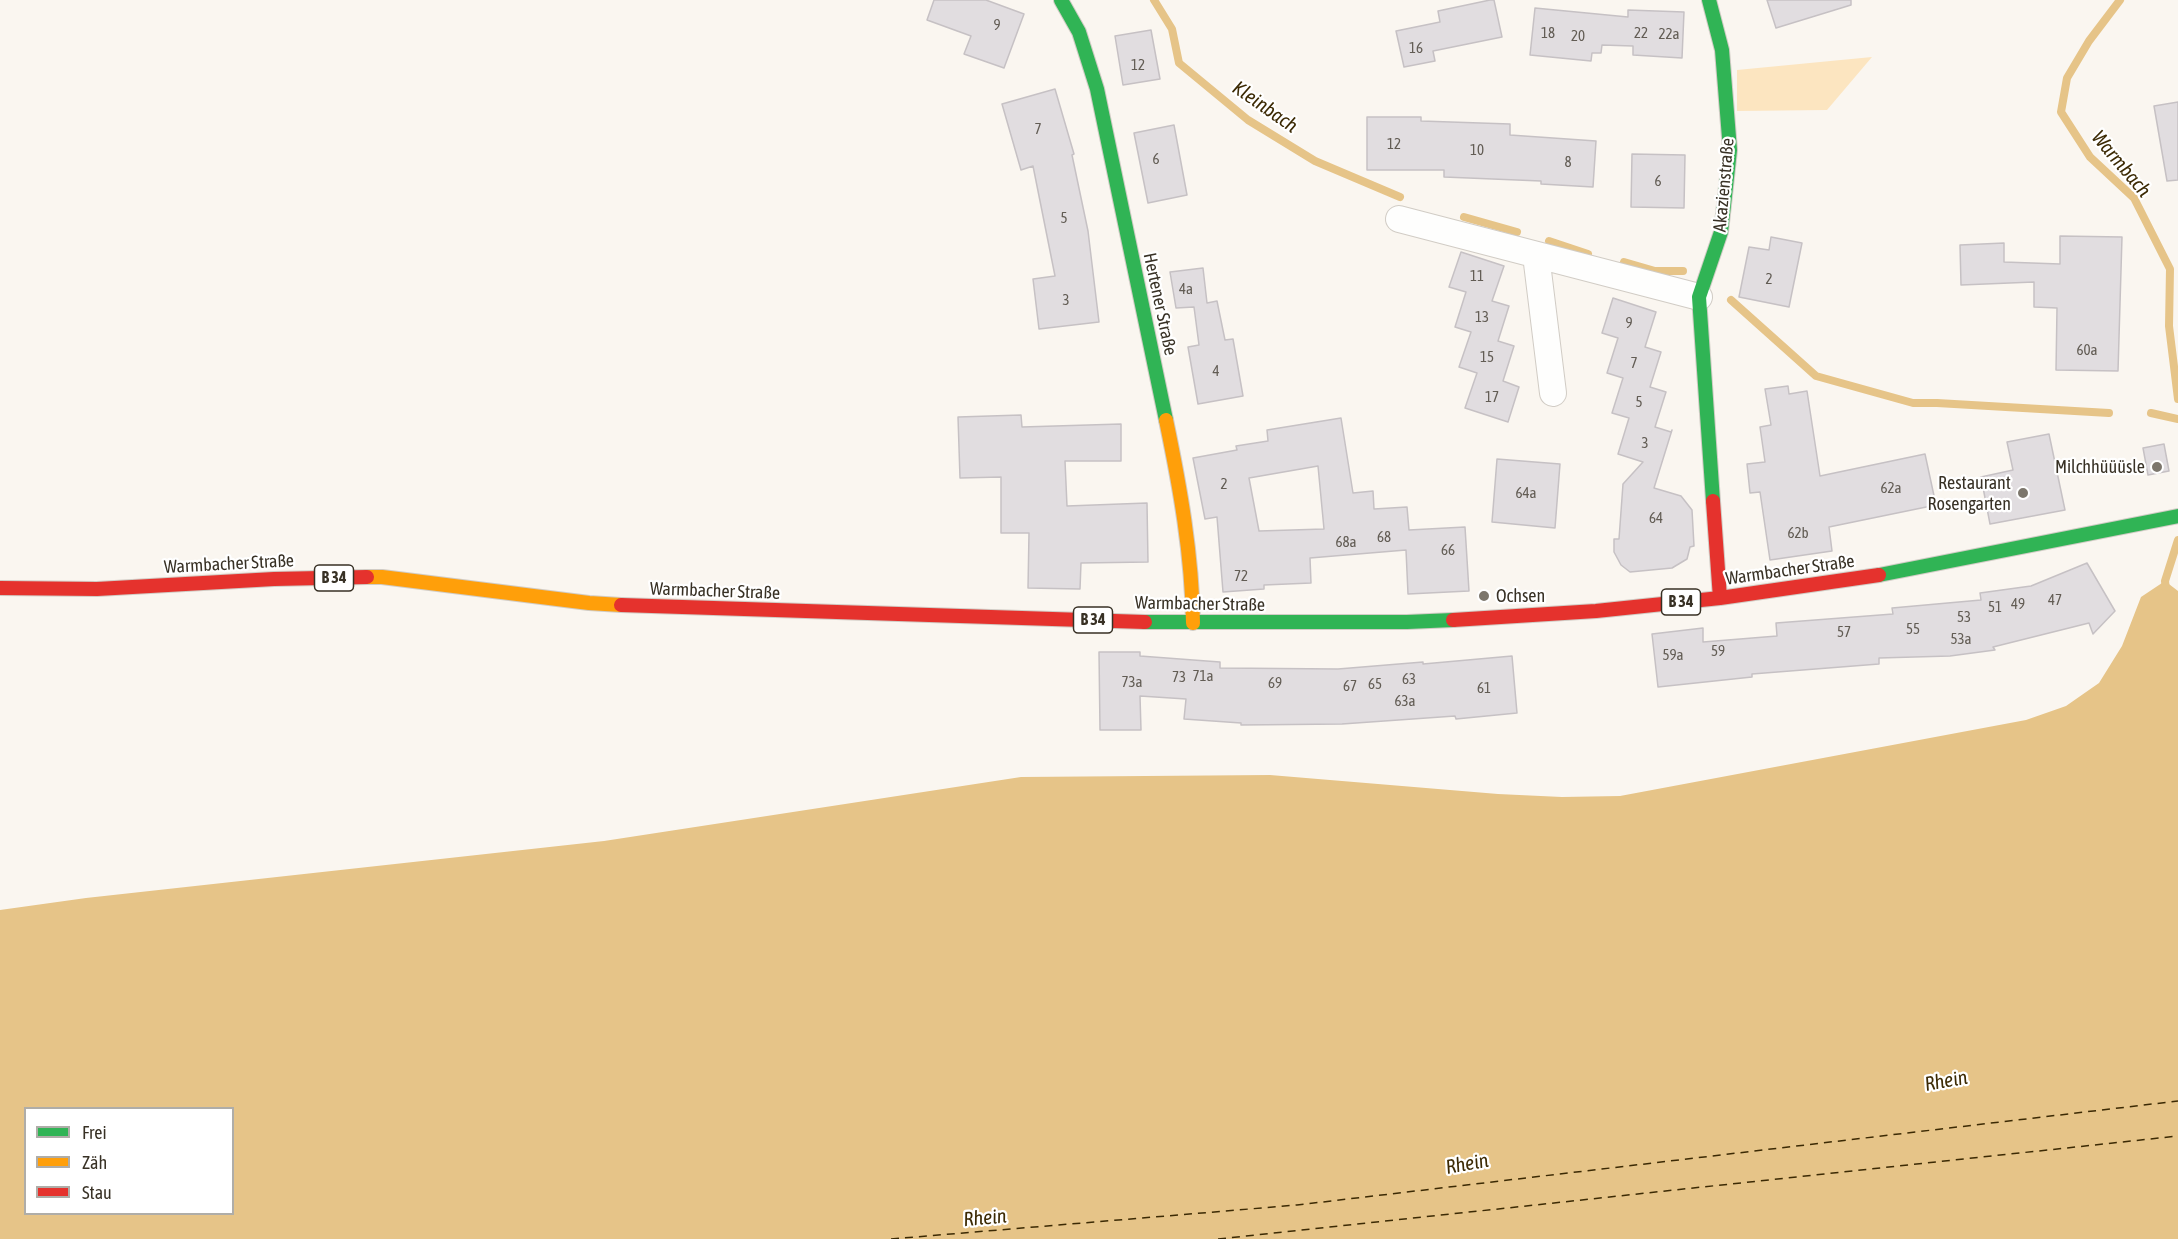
<!DOCTYPE html>
<html>
<head>
<meta charset="utf-8">
<style>
  body { margin:0 }
  #map { position:relative; width:2178px; height:1239px; overflow:hidden; background:#faf6f0; font-family:"Asap Condensed",sans-serif }
  canvas { display:block }
  .legend { position:absolute; left:24px; top:1107px; width:210px; height:108px; box-sizing:border-box; background:#fff; border:2px solid #afada8; margin:0; padding:8px 10px; list-style:none; font-size:18px; color:#383125 }
  .legend li { display:flex; align-items:center; gap:12px; height:30px }
  .legend b { width:30px; border:2px solid #afada8 }
</style>
</head>
<body>
<div id="map">
<canvas width="2178" height="1239"></canvas>
<ul class="legend">
<li><b style="height:8px;background:#30b455"></b>Frei</li>
<li><b style="height:8px;background:#ff9f0a"></b>Zäh</li>
<li><b style="height:8px;background:#e5322d"></b>Stau</li>
</ul>
</div>
<script>
const context = document.querySelector('canvas').getContext('2d');
context.lineJoin = 'round';
function fill(path, color) {
  context.fillStyle = color;
  context.fill(path, 'evenodd');
}
function stroke(path, color, width, dash) {
  context.strokeStyle = color;
  context.lineWidth = width;
  context.lineCap = dash ? 'butt' : 'round';
  context.setLineDash(dash || []);
  context.stroke(path);
}
function label(font, color, halo, rows, align = 'center') {
  context.font = font + ' "Asap Condensed",sans-serif';
  context.lineWidth = 4.5;
  context.setLineDash([]);
  context.textBaseline = 'middle';
  context.strokeStyle = halo;
  context.fillStyle = color;
  for (const [text, x, y, turn = 0] of rows) {
    context.save();
    context.translate(x, y);
    context.rotate((+turn || 0) * Math.PI / 180);
    context.textAlign = isNaN(turn) ? turn : align;
    if (halo) context.strokeText(text, 0, 0);
    context.fillText(text, 0, 0);
    context.restore();
  }
}
const green = new Path2D(`
  M 1872,57 L 1827,110 L 1737,111 L 1737,70 Z`);
const water = new Path2D(`
  M 2165,581 L 2178,591 L 2178,1239 L 0,1239 L 0,910 L 86,898 L 604,841 L 1021,777 L 1270,775 L 1498,794 L 1562,797 L 1620,796 L 2026,720 L 2066,706 L 2099,683 L 2122,646 L 2141,597 ZM 26,1108 L 232,1108 L 232,1214 L 26,1214 Z`);
const stream = new Path2D(`
  M 1154,0 L 1172,29 L 1179,63 L 1248,120 L 1315,161 L 1400,197
  M 2120,0 L 2089,41 L 2067,78 L 2061,112 L 2090,157 L 2134,198 L 2170,269 L 2169,326 L 2178,399
  M 1464,217 L 1517,232
  M 1549,241 L 1588,254
  M 1624,262 L 1655,271 L 1683,271
  M 1731,300 L 1816,376 L 1913,403 L 1937,403 L 2109,413
  M 2151,413 L 2178,419
  M 2166,590 L 2165,581 L 2178,540`);
const ferry = new Path2D(`
  M 891,1239 L 1297,1205 L 2178,1101
  M 1218,1239 L 2178,1136`);
const building = new Path2D(`
  M 934,0 L 986,0 L 1024,14 L 1004,68 L 964,54 L 971,36 L 927,20 Z
  M 1490,0 L 1494,0 L 1502,37 L 1433,51 L 1435,61 L 1404,67 L 1396,31 L 1440,22 L 1438,11 Z
  M 1767,0 L 1851,0 L 1851,5 L 1776,28 Z
  M 1535,8 L 1628,17 L 1628,10 L 1684,12 L 1682,58 L 1633,55 L 1633,46 L 1602,45 L 1601,53 L 1592,53 L 1591,61 L 1530,55 Z
  M 1151,30 L 1160,79 L 1123,85 L 1115,36 Z
  M 1055,89 L 1074,154 L 1072,155 L 1088,231 L 1099,322 L 1039,329 L 1033,279 L 1055,276 L 1033,166 L 1021,170 L 1002,104 Z
  M 2178,102 L 2178,180 L 2167,181 L 2154,106 Z
  M 1367,117 L 1421,117 L 1421,121 L 1510,124 L 1510,135 L 1596,141 L 1593,187 L 1541,184 L 1541,181 L 1444,177 L 1444,170 L 1367,170 Z
  M 1174,125 L 1187,195 L 1148,203 L 1134,133 Z
  M 1632,154 L 1685,155 L 1684,208 L 1631,207 Z
  M 2060,236 L 2122,237 L 2118,371 L 2056,370 L 2057,308 L 2034,307 L 2034,282 L 1961,285 L 1960,245 L 2004,243 L 2004,262 L 2060,264 Z
  M 1771,237 L 1802,243 L 1789,307 L 1739,297 L 1749,247 L 1769,250 Z
  M 1461,252 L 1504,266 L 1492,301 L 1509,306 L 1498,341 L 1514,346 L 1503,381 L 1519,387 L 1508,422 L 1465,408 L 1477,373 L 1459,367 L 1471,332 L 1455,327 L 1466,292 L 1449,287 Z
  M 1203,268 L 1207,303 L 1217,301 L 1225,340 L 1233,339 L 1243,396 L 1198,404 L 1188,347 L 1199,345 L 1194,307 L 1176,308 L 1170,272 Z
  M 1613,298 L 1656,312 L 1645,347 L 1661,352 L 1650,387 L 1666,392 L 1655,427 L 1671,432 L 1672,430 L 1654,488 L 1681,496 L 1692,510 L 1694,546 L 1690,547 L 1687,559 L 1672,568 L 1630,572 L 1621,565 L 1614,552 L 1614,539 L 1619,539 L 1623,484 L 1643,462 L 1618,454 L 1629,418 L 1612,413 L 1623,378 L 1607,373 L 1618,338 L 1602,333 Z
  M 1788,386 L 1789,394 L 1807,391 L 1820,476 L 1925,454 L 1936,505 L 1829,527 L 1832,551 L 1770,560 L 1760,492 L 1750,493 L 1747,464 L 1765,462 L 1760,427 L 1771,425 L 1765,389 Z
  M 1021,415 L 1022,427 L 1121,424 L 1121,461 L 1065,461 L 1067,506 L 1147,503 L 1148,562 L 1081,563 L 1080,589 L 1028,588 L 1029,533 L 1001,533 L 1001,477 L 960,478 L 958,417 Z
  M 1341,418 L 1353,493 L 1373,491 L 1374,509 L 1407,507 L 1409,530 L 1465,527 L 1469,591 L 1408,594 L 1406,550 L 1310,558 L 1311,583 L 1264,585 L 1264,589 L 1223,592 L 1217,517 L 1205,519 L 1193,458 L 1237,450 L 1236,446 L 1268,441 L 1267,430 ZM 1318,466 L 1324,529 L 1259,531 L 1249,478 Z
  M 2049,434 L 2065,510 L 1990,524 L 1981,477 L 2013,470 L 2007,442 Z
  M 2164,444 L 2169,471 L 2148,475 L 2143,448 Z
  M 1497,459 L 1560,464 L 1555,528 L 1492,522 Z
  M 2087,563 L 2115,611 L 2093,634 L 2089,623 L 1993,647 L 1995,650 L 1950,656 L 1879,658 L 1879,664 L 1752,674 L 1752,677 L 1658,687 L 1652,634 L 1703,628 L 1703,642 L 1777,636 L 1776,623 L 1893,614 L 1892,608 L 1981,600 L 1980,593 L 2031,586 Z
  M 1099,652 L 1140,652 L 1140,656 L 1220,662 L 1220,668 L 1338,669 L 1423,662 L 1423,664 L 1512,656 L 1517,713 L 1456,719 L 1455,716 L 1342,724 L 1241,725 L 1241,723 L 1184,719 L 1186,699 L 1140,696 L 1141,730 L 1100,730 Z`);
const street = new Path2D(`
  M 1399,219 L 1699,297
  M 1536,255 L 1553,393`);
const fast = new Path2D(`
  M 1061,0 L 1079,32 L 1097,89 L 1166,420
  M 1709,0 L 1722,50 L 1730,150 L 1721,232 L 1699,297 L 1713,501
  M 1879,575 L 2178,516
  M 1145,622 L 1407,622 L 1453,620`);
const slow = new Path2D(`
  M 1166,420 C 1180,487 1192,554 1193,623
  M 367,577 L 382,577 L 589,603 L 621,605`);
const jam = new Path2D(`
  M 1713,501 L 1720,598
  M 0,588 L 97,589 L 274,579 L 367,577
  M 621,605 L 1145,622
  M 1453,620 L 1596,611 L 1720,598 L 1879,575`);
const markers = [
  [2157,467,6,"#7c766c"],
  [2023,493,6,"#7c766c"],
  [1484,596,6,"#7c766c"]
];
const numberNames = [
  ["9",997,25],
  ["18",1548,33],
  ["22",1641,33],
  ["22a",1669,34],
  ["20",1578,36],
  ["16",1416,48],
  ["12",1138,65],
  ["7",1038,129],
  ["12",1394,144],
  ["10",1477,150],
  ["6",1156,159],
  ["8",1568,162],
  ["6",1658,181],
  ["5",1064,218],
  ["11",1477,276],
  ["2",1769,279],
  ["4a",1186,289],
  ["3",1066,300],
  ["13",1482,317],
  ["9",1629,323],
  ["60a",2087,350],
  ["15",1487,357],
  ["7",1634,363],
  ["4",1216,371],
  ["17",1492,397],
  ["5",1639,402],
  ["3",1645,443],
  ["2",1224,484],
  ["62a",1891,488],
  ["64a",1526,493],
  ["64",1656,518],
  ["62b",1798,533],
  ["68",1384,537],
  ["68a",1346,542],
  ["66",1448,550],
  ["72",1241,576],
  ["47",2055,600],
  ["49",2018,604],
  ["51",1995,607],
  ["53",1964,617],
  ["55",1913,629],
  ["57",1844,632],
  ["53a",1961,639],
  ["59",1718,651],
  ["59a",1673,655],
  ["71a",1203,676],
  ["73",1179,677],
  ["63",1409,679],
  ["73a",1132,682],
  ["69",1275,683],
  ["65",1375,684],
  ["67",1350,686],
  ["61",1484,688],
  ["63a",1405,701]
];
const shields = [
  [334,578,39],
  [1681,602,39],
  [1093,620,39]
];
const shieldNames = [
  ["B 34",334,578],
  ["B 34",1681,602],
  ["B 34",1093,620]
];
const streetNames = [
  ["Akazienstraße",1724,185,-85],
  ["Hertener Straße",1160,304,78],
  ["Warmbacher Straße",229,564,-3],
  ["Warmbacher Straße",1790,570,-8],
  ["Warmbacher Straße",715,591,2],
  ["Warmbacher Straße",1200,604,1]
];
const poiNames = [
  ["Milchhüüüsle",2145,467],
  ["Restaurant",2011,483],
  ["Rosengarten",2011,504],
  ["Ochsen",1496,596,"left"]
];
const waterNames = [
  ["Kleinbach",1265,107,35],
  ["Warmbach",2121,164,50],
  ["Rhein",1946,1081,-10],
  ["Rhein",1467,1164,-10],
  ["Rhein",985,1218,-5]
];
fill(green, '#fce5c0');
fill(water, '#e6c488');
stroke(stream, '#e6c488', 8);
stroke(ferry, '#3c2a04', 1.5, [8, 6]);
fill(building, '#e1dde0');
stroke(building, '#c6c1c4', 1.5);
stroke(street, '#d1ccc5', 28);
stroke(fast, '#d1ccc5', 16);
stroke(slow, '#d1ccc5', 16);
stroke(jam, '#d1ccc5', 16);
stroke(street, '#fefefd', 26);
stroke(fast, '#30b455', 14);
stroke(slow, '#ff9f0a', 14);
stroke(jam, '#e5322d', 14);
for (const [x, y, r, color] of markers) {
  const dot = new Path2D();
  dot.arc(x, y, r, 0, 2 * Math.PI);
  context.fillStyle = color;
  context.fill(dot);
  stroke(dot, '#fff', 2);
}
label('15px', '#625c54', null, numberNames);
for (const [x, y, w] of shields) {
  const box = new Path2D();
  box.roundRect(x - w / 2, y - 13, w, 26, 4.5);
  context.fillStyle = '#fff';
  context.fill(box);
  stroke(box, '#383125', 1.5);
}
label('bold 16px', '#383125', null, shieldNames);
label('18px', '#383125', '#fff', streetNames);
label('18px', '#383125', '#fff', poiNames, 'right');
label('italic 20px', '#3c2a04', '#fff', waterNames);
</script>
</body>
</html>
